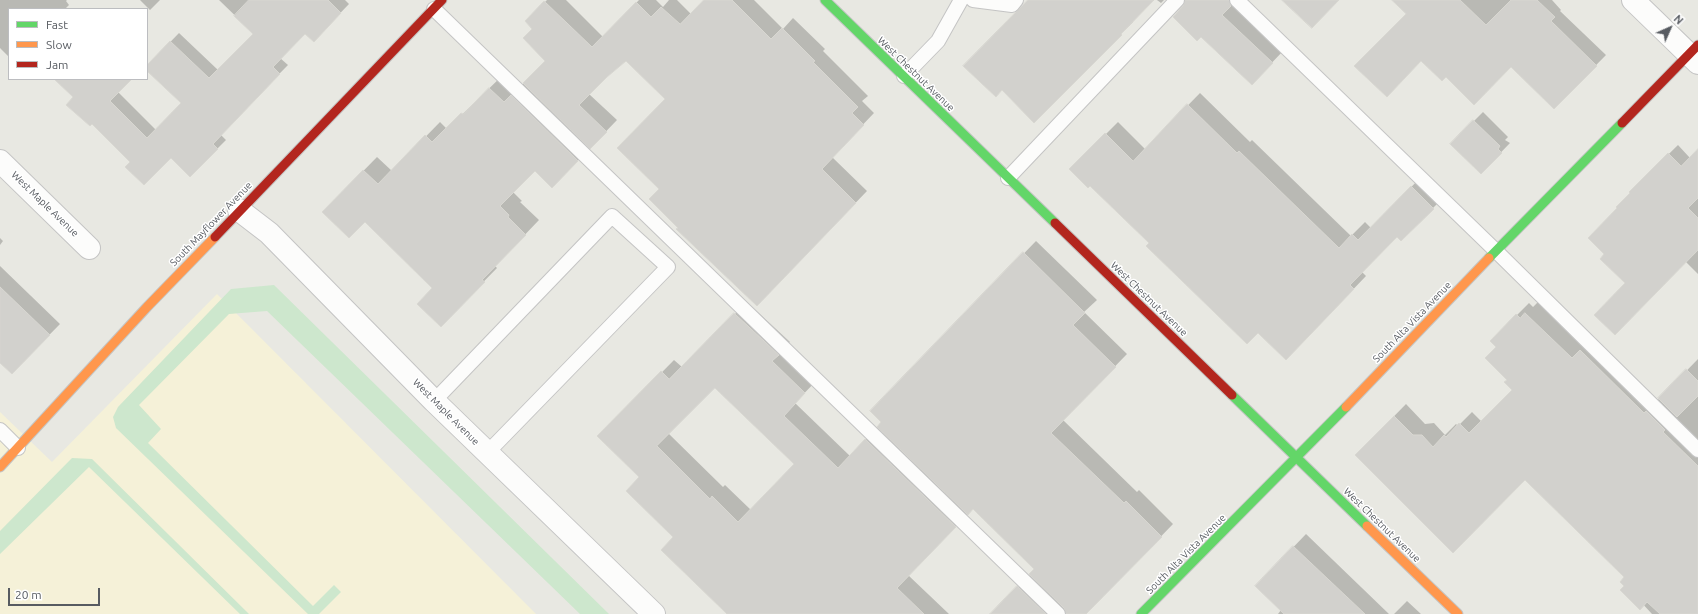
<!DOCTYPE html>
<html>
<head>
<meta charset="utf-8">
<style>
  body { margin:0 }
  #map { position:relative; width:1698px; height:614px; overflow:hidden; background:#e8e8e2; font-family:Ubuntu,sans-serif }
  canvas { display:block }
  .legend { position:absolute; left:8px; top:8px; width:140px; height:72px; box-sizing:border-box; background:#fff; border:1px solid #bcbdc0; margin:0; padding:5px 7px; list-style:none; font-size:12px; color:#575b61 }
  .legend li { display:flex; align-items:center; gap:8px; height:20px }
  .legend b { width:20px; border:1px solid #bcbdc0 }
  .north { position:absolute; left:1650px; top:8px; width:40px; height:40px; -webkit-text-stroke:3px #fff; paint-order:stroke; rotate:45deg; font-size:11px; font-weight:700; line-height:16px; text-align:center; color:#575b61 }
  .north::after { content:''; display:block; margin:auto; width:14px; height:18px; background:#575b61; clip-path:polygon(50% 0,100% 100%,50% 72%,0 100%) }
  .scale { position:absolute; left:8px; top:588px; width:92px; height:18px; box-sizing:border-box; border:2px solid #575b61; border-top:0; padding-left:5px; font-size:12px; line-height:14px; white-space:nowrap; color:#575b61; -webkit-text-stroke:3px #fff; paint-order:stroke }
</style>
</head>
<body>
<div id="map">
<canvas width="1698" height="614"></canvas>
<ul class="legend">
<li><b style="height:5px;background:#63d668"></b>Fast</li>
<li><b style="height:5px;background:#ff974d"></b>Slow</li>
<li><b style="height:5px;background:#b3261e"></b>Jam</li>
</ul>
<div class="north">N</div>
<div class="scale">20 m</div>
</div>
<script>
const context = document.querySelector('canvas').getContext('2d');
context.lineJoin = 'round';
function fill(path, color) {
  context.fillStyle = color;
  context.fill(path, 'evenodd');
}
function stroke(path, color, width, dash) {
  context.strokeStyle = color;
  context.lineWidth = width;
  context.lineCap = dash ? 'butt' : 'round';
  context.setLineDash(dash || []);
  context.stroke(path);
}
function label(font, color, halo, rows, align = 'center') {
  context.font = font + ' Ubuntu,sans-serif';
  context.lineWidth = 3;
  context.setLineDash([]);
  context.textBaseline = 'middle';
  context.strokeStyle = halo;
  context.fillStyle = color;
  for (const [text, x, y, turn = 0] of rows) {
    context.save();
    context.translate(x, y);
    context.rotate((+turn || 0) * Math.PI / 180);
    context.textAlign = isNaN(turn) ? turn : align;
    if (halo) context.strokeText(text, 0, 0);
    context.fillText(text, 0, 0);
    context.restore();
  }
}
const commercial = new Path2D(`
  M 217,294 L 536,614 L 0,614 L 0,412 L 52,462 Z`);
const green = new Path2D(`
  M 274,285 L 609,614 L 580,614 L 267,311 L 229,314 L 139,405 L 161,429 L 148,443 L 313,606 L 334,585 L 341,592 L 319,614 L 308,614 L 116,428 L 113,417 L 118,407 L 231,289 Z
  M 72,458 L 92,459 L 249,614 L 240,614 L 89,467 L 0,554 L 0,531 Z`);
const shadow = new Path2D(`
  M 0,0 L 67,0 L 66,1 L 69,5 L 65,9 L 9,9 L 9,57 L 0,48 Z
  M 140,0 L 160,0 L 150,10 Z
  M 219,0 L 345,0 L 349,4 L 322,32 L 305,32 L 280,58 L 288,65 L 220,134 L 226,140 L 190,176 L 171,156 L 131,162 L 74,97 L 55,79 L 131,79 L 118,92 L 156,130 L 182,103 L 147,69 L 147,66 L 179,33 L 218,70 L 254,34 Z
  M 547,0 L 566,0 L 603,37 L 639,0 L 656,0 L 663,7 L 669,0 L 677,0 L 691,14 L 705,0 L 754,0 L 783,29 L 793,18 L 825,49 L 823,51 L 868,96 L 862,101 L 874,113 L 832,157 L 867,191 L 768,294 L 679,228 L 661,189 L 666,99 L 626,59 L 608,75 L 589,94 L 617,120 L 566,173 L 535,170 L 513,192 L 522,201 L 520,202 L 539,220 L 495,266 L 497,268 L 454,312 L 434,288 L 365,221 L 323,212 L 377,157 L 392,171 L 440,122 L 447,129 L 503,75 L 518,89 L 547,61 L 533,29 L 526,21 Z
  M 1029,0 L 1153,0 L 1132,21 L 1133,22 L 1034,121 Z
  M 1157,0 L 1164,0 L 1161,3 Z
  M 1186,0 L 1236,0 L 1284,50 L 1264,71 L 1201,36 L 1174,17 L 1186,2 Z
  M 1405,0 L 1552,0 L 1561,10 L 1560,11 L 1606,55 L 1554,108 L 1511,65 L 1407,14 Z
  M 1200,93 L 1250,142 L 1252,140 L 1351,236 L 1365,222 L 1371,228 L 1424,174 L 1445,196 L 1401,240 L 1397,236 L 1362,272 L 1366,276 L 1298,347 L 1258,332 L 1150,243 L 1090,185 L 1071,169 L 1118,122 L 1145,149 Z
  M 1483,112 L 1508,137 L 1505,140 L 1510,143 L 1481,173 L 1451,144 Z
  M 1678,145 L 1690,158 L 1698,153 L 1698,274 L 1685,261 L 1626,283 L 1606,254 L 1630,192 Z
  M 0,238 L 3,241 L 0,245 Z
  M 1036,241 L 1097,300 L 1084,312 L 1127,354 L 1063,420 L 1137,492 L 1139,490 L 1173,524 L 1086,614 L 992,614 L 1036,569 L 973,508 L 908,575 L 949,614 L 728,614 L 675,537 L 641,477 L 599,436 L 674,360 L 682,367 L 747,302 L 790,342 L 784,348 L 817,380 L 795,403 L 850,456 L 883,422 L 871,411 ZM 715,386 L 796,464 L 751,510 L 725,485 L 723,487 L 668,433 Z
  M 0,266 L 60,324 L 12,373 L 0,361 Z
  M 1538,302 L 1585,347 L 1656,402 L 1698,359 L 1698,614 L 1652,614 L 1626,586 L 1626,577 L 1525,479 L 1356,455 L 1406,404 L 1425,424 L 1434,423 L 1445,435 L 1456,424 L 1458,426 L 1472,412 L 1482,422 L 1514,390 L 1508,380 L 1497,347 L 1517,315 L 1529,303 L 1533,307 Z
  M 1306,534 L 1389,614 L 1278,614 L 1281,610 L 1256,586 Z
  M 1407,601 L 1421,614 L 1394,614 Z`);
const building = new Path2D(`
  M 249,0 L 328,0 L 341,13 L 314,42 L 305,34 L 273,67 L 280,74 L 213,144 L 218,149 L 190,177 L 171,158 L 144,185 L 125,167 L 130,162 L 92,124 L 90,126 L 66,105 L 73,97 L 54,79 L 132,79 L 110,101 L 147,138 L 181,103 L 147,71 L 147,65 L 170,41 L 209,78 L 253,34 L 234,16 Z
  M 704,0 L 732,0 L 771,39 L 782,28 L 815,61 L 813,62 L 858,107 L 852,113 L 864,125 L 822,169 L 856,203 L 757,306 L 676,229 L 678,228 L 649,199 L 659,189 L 617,148 L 665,99 L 626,61 L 607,77 L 579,105 L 607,132 L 590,149 L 523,83 L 545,61 L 523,38 L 532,29 L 525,21 L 544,1 L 592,47 L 636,2 L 651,17 L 661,7 L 680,24 Z
  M 1028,0 L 1154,0 L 1121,34 L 1122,35 L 1034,123 L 1002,90 L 996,97 L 963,66 Z
  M 1185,0 L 1229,0 L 1231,6 L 1222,15 L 1273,63 L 1252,85 L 1201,37 L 1197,41 L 1173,17 L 1183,6 Z
  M 1282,0 L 1339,0 L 1312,28 Z
  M 1392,0 L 1460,0 L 1486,25 L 1511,0 L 1537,0 L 1555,17 L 1551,21 L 1597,66 L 1554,109 L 1511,67 L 1474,105 L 1446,77 L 1442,81 L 1421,61 L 1387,97 L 1354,66 L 1406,14 Z
  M 489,88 L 504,102 L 511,95 L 578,161 L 552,188 L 535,171 L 500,206 L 509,215 L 508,217 L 526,235 L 482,280 L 485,282 L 441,327 L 417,304 L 432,288 L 365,222 L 349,238 L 322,212 L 363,170 L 378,184 L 425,135 L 432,142 L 461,113 L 463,114 Z
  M 1187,104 L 1237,153 L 1239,151 L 1339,248 L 1352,234 L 1358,240 L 1411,186 L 1434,209 L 1401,241 L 1397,237 L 1350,285 L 1354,289 L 1286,360 L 1258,333 L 1247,344 L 1146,246 L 1149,243 L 1090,186 L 1088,188 L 1069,169 L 1105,133 L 1133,161 Z
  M 1473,120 L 1500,146 L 1498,149 L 1502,153 L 1481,174 L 1450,144 Z
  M 1698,149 L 1698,198 L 1688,208 L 1698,218 L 1698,250 L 1615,335 L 1594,315 L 1625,283 L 1600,259 L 1604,254 L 1588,238 L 1617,208 L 1616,207 L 1630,193 L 1629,192 L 1668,153 L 1681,166 Z
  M 1023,252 L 1085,313 L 1073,325 L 1116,367 L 1051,433 L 1124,503 L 1126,501 L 1162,537 L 1086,614 L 1066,614 L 1064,608 L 1029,574 L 1034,569 L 973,509 L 968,515 L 877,427 L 881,422 L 870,411 Z
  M 0,287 L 50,335 L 12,374 L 0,363 Z
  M 734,313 L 779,355 L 772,361 L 805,393 L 784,416 L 838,468 L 865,439 L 956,527 L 897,588 L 924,614 L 727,614 L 661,550 L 673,537 L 626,491 L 639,477 L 597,436 L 661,371 L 669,379 ZM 715,388 L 794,464 L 738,522 L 712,496 L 710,499 L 657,446 Z
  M 1525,313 L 1572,358 L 1580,350 L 1644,413 L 1646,411 L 1665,430 L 1663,432 L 1698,466 L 1698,614 L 1660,614 L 1647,602 L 1640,610 L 1620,590 L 1624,586 L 1620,582 L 1624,577 L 1525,480 L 1453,553 L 1355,455 L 1394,416 L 1413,435 L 1422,435 L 1433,447 L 1444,435 L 1446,437 L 1459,423 L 1469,433 L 1512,390 L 1504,382 L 1507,380 L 1485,358 L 1496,347 L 1490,341 L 1516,314 L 1520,318 Z
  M 1686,369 L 1698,381 L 1698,396 L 1677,417 L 1658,398 Z
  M 1293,546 L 1365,614 L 1284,614 L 1255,586 Z
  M 1017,586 L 1046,614 L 990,614 Z`);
const lane = new Path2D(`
  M 973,0 L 1012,5 L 1016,0
  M 1237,0 L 1496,251 L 1698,450
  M 434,9 L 1058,614
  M 904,76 L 938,41 L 961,0
  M 1008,178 L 1177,0
  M 434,401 L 612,216 L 668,267 L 487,453
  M 0,430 L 18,448`);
const street = new Path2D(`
  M 1633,0 L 1698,63
  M 0,161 L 89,248
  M 239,210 L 269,233 L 434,401 L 654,614`);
const fast = new Path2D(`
  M 825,0 L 1055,223
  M 1489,258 L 1622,123
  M 1232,395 L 1367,526
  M 1141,614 L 1346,407`);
const slow = new Path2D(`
  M 1346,407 L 1489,258
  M 0,467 L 147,307 L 215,237
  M 1367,526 L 1458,614`);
const jam = new Path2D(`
  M 1622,123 L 1698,45
  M 1055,223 L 1232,395
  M 215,237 L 442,0`);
const streetNames = [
  ["West Chestnut Avenue",916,74,44],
  ["West Maple Avenue",45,204,44],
  ["South Mayflower Avenue",211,224,-46],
  ["West Chestnut Avenue",1149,299,44],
  ["South Alta Vista Avenue",1412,322,-46],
  ["West Maple Avenue",446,412,45],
  ["West Chestnut Avenue",1382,525,44],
  ["South Alta Vista Avenue",1186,554,-45]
];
fill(commercial, '#f5f1d8');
fill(green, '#cde7cd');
fill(shadow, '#0003');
fill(building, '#d2d1cd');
stroke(building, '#d8d7d1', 1);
stroke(lane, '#c4c4c4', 16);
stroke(street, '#c4c4c4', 24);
stroke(fast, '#c4c5c4', 11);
stroke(slow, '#c4c5c4', 11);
stroke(jam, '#c4c5c4', 11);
stroke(lane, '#fcfcfb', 14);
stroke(street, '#fcfcfb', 22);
stroke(fast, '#63d668', 9);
stroke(slow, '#ff974d', 9);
stroke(jam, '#b3261e', 9);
label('10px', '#575b61', '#fff', streetNames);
</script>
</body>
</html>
